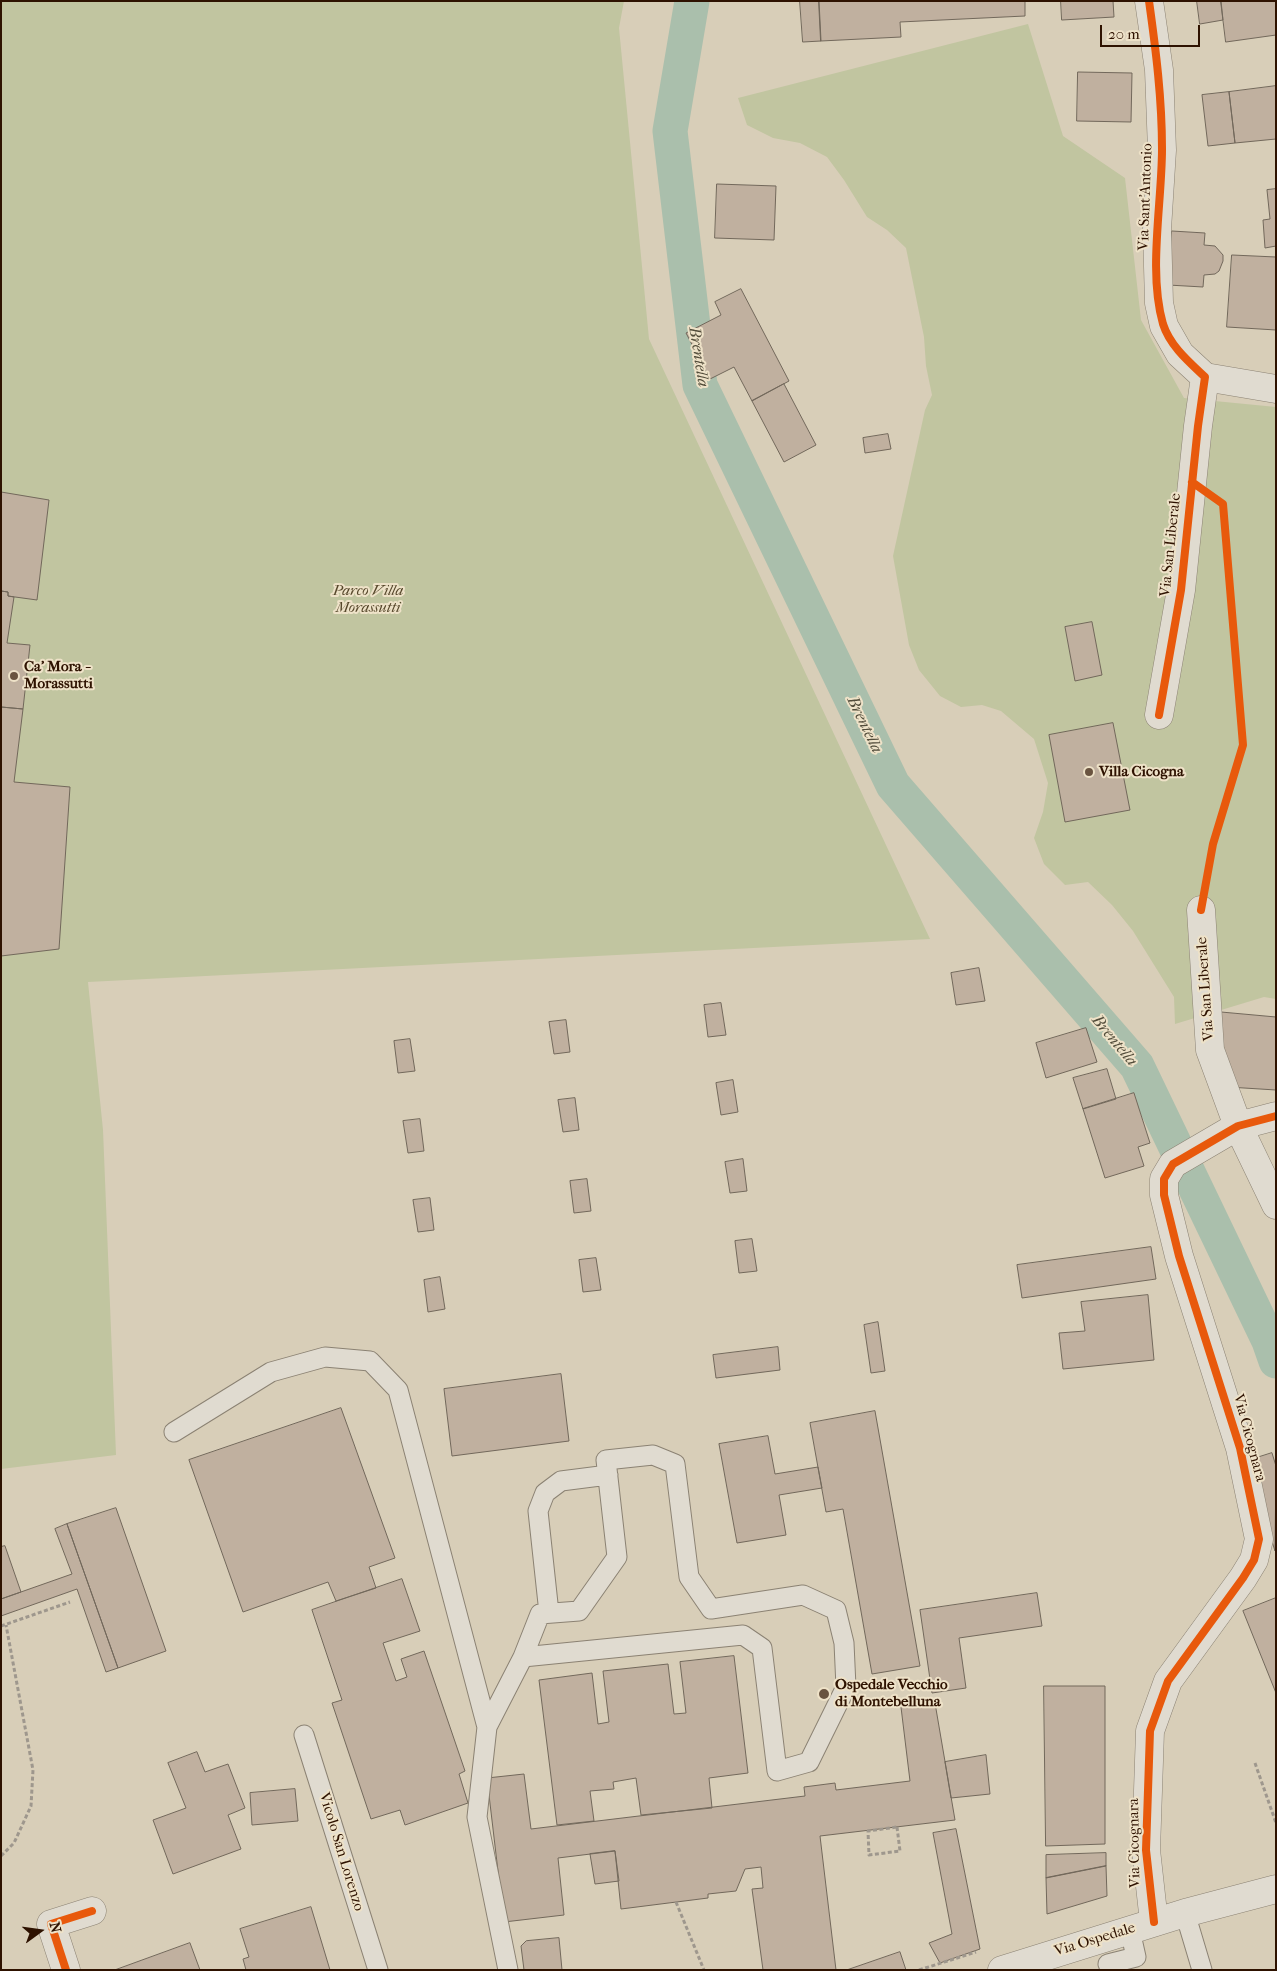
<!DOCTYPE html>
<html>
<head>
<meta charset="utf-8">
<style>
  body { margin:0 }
  #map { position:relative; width:1277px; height:1971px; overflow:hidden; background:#d8ceb8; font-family:"IM FELL French Canon",serif }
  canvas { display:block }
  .frame { position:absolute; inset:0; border:2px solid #2e1200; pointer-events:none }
  .north { position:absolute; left:15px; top:1906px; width:50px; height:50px; -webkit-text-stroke:4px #eee2c8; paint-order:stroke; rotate:76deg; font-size:14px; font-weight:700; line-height:20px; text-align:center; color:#2e1200 }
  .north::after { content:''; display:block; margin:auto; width:18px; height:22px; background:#2e1200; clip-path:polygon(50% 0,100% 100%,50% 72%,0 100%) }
  .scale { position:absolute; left:1100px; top:25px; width:100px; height:22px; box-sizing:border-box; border:2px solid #2e1200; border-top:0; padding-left:6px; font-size:15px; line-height:18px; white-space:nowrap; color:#2e1200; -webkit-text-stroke:4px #eee2c8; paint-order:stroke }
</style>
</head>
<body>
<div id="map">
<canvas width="1277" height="1971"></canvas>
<div class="frame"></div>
<div class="north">N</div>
<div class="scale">20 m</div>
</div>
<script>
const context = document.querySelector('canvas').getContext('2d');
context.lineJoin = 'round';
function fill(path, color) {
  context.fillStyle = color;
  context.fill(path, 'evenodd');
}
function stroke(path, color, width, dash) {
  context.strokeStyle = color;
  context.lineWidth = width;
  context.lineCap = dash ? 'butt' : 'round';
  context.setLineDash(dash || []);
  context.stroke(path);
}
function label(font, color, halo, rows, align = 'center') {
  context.font = font + ' "IM FELL French Canon",serif';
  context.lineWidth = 4;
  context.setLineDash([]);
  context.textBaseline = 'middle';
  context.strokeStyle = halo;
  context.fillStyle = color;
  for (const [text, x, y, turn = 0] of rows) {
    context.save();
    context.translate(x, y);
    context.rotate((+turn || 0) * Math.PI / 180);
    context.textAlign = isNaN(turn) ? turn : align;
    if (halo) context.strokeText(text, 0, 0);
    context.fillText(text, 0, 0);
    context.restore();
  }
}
const green = new Path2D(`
  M 1,1 L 624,1 L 619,28 L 649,339 L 930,939 L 88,982 L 103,1130 L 116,1455 L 1,1469 Z
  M 1028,24 L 1063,136 L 1125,178 L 1141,320 L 1184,398 L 1276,407 L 1276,999 L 1264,997 L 1175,1024 L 1174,997 L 1133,931 L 1112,905 L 1088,882 L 1065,885 L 1044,864 L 1034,838 L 1043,812 L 1048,783 L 1034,739 L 1001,711 L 982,705 L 961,707 L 940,696 L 919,670 L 909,645 L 893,556 L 925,410 L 932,395 L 926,366 L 924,337 L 906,248 L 887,230 L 867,217 L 844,180 L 827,157 L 800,143 L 773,138 L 747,125 L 738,98 Z`);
const canal = new Path2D(`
  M 692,1 L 670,131 L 700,385 L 893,785 L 1137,1066 L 1269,1341 L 1276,1361`);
const building = new Path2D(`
  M 800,1 L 819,1 L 821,41 L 803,42 Z
  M 819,1 L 1025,1 L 1025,16 L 900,22 L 901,37 L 821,41 Z
  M 1061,1 L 1113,1 L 1114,17 L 1062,20 Z
  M 1197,1 L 1221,1 L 1223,20 L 1200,24 Z
  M 1221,1 L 1276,1 L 1276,35 L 1226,42 Z
  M 1078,72 L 1132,73 L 1131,122 L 1077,121 Z
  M 1276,86 L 1276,139 L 1235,143 L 1229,92 Z
  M 1229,92 L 1235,143 L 1208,146 L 1202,95 Z
  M 717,184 L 776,186 L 774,240 L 715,238 Z
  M 1276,189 L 1276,246 L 1265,248 L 1263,220 L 1270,219 L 1267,190 Z
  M 1172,231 L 1205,233 L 1204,245 L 1215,246 L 1223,255 L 1223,261 L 1219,271 L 1215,274 L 1204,275 L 1203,287 L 1168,285 Z
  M 1232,255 L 1276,257 L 1276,330 L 1227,327 Z
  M 741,289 L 789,381 L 752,401 L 734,367 L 710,379 L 686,333 L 721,315 L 715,302 Z
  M 784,384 L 816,445 L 784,462 L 752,401 Z
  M 888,434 L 891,449 L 865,453 L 863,438 Z
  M 1,492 L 49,500 L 37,600 L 8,596 L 8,592 L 1,591 Z
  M 1,591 L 8,592 L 8,596 L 14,597 L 7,643 L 30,645 L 23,709 L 1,707 Z
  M 1092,622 L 1102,675 L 1075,681 L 1065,627 Z
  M 1,707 L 23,709 L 14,782 L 70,787 L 59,949 L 1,956 Z
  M 1113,723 L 1130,810 L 1065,822 L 1049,735 Z
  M 979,968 L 985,1001 L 956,1005 L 951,973 Z
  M 721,1003 L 726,1035 L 708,1037 L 704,1005 Z
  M 1210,1011 L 1276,1017 L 1276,1090 L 1228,1087 Z
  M 566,1020 L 570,1052 L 554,1054 L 549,1022 Z
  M 1086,1028 L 1097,1062 L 1046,1078 L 1036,1043 Z
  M 410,1039 L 415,1071 L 398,1073 L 394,1041 Z
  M 1107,1069 L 1116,1099 L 1083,1109 L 1073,1078 Z
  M 733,1080 L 738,1112 L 721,1115 L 716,1083 Z
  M 1134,1093 L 1150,1143 L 1138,1147 L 1144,1166 L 1105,1178 L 1083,1109 Z
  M 575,1098 L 579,1130 L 563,1132 L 558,1100 Z
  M 420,1119 L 424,1151 L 408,1153 L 403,1121 Z
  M 743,1159 L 747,1191 L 730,1193 L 725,1162 Z
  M 587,1179 L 591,1211 L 574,1213 L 570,1181 Z
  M 430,1198 L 434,1230 L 418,1232 L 413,1200 Z
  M 752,1239 L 757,1271 L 739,1273 L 735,1241 Z
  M 1151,1247 L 1156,1279 L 1022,1298 L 1017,1265 Z
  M 596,1258 L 601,1290 L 583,1292 L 579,1260 Z
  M 440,1277 L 445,1309 L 428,1312 L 424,1280 Z
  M 1148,1295 L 1154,1360 L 1063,1369 L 1059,1333 L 1085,1331 L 1081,1302 Z
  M 878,1322 L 885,1371 L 871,1373 L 864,1325 Z
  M 778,1347 L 780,1370 L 716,1378 L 713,1355 Z
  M 561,1374 L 569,1441 L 452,1456 L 444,1389 Z
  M 341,1408 L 395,1558 L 369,1567 L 376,1588 L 336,1601 L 328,1582 L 243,1612 L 189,1460 Z
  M 875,1411 L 920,1666 L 872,1674 L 843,1509 L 826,1512 L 810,1423 Z
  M 768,1436 L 775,1474 L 818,1467 L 822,1488 L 779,1495 L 786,1535 L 737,1543 L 719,1444 Z
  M 1272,1453 L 1276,1466 L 1275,1551 L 1247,1461 Z
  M 116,1508 L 166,1651 L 118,1668 L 67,1524 Z
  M 67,1524 L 118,1668 L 106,1672 L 77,1589 L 1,1616 L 1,1599 L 72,1574 L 55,1529 Z
  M 5,1546 L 21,1592 L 1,1599 L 1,1547 Z
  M 402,1579 L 420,1631 L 383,1643 L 396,1681 L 407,1677 L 401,1659 L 424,1651 L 465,1771 L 459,1774 L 468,1803 L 405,1825 L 400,1810 L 371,1819 L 332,1703 L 342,1700 L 312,1610 Z
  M 1037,1593 L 1042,1626 L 959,1638 L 966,1688 L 932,1693 L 920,1610 Z
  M 1276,1598 L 1276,1693 L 1243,1611 Z
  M 734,1656 L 748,1773 L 709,1778 L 712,1808 L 641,1815 L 636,1778 L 613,1782 L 614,1789 L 590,1791 L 594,1821 L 557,1825 L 539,1680 L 592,1673 L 598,1724 L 609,1722 L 603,1671 L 668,1664 L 674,1714 L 686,1713 L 680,1662 Z
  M 1044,1686 L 1105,1686 L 1105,1844 L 1046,1846 Z
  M 935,1703 L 955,1820 L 820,1836 L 836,1970 L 763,1970 L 752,1889 L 763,1888 L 761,1867 L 745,1869 L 736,1891 L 708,1894 L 708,1898 L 621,1909 L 615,1851 L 558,1858 L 564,1915 L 504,1922 L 487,1778 L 524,1774 L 531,1829 L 805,1796 L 804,1787 L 835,1783 L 836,1790 L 910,1781 L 901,1707 Z
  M 197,1752 L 205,1772 L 228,1764 L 245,1808 L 228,1815 L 241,1849 L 173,1874 L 153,1820 L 186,1808 L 168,1763 Z
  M 986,1755 L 990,1794 L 951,1798 L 945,1762 Z
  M 295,1789 L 298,1821 L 252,1825 L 250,1793 Z
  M 956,1829 L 980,1949 L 940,1963 L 929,1943 L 952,1934 L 933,1833 Z
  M 615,1851 L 619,1881 L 595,1884 L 590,1854 Z
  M 1106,1853 L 1106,1866 L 1046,1878 L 1046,1855 Z
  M 1106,1866 L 1107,1896 L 1047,1914 L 1046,1878 Z
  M 311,1907 L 330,1970 L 246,1970 L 243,1959 L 249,1957 L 240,1929 Z
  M 559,1938 L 562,1970 L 524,1970 L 521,1946 L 526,1941 Z
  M 190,1943 L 200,1970 L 115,1970 Z
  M 900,1952 L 906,1970 L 847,1970 Z`);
const path = new Path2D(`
  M 1,1626 L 70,1602
  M 1255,1763 L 1276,1823
  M 897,1827 L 900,1851 L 869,1855 L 868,1831 Z
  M 1,1856 L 14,1843 L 31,1806 L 33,1770 L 6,1625
  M 676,1902 L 704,1970
  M 919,1970 L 976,1952`);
const service = new Path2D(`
  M 174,1432 L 271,1372 L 325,1357 L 370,1361 L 398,1390 L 487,1727 L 477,1817 L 508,1970
  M 549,1613 L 538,1511 L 545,1493 L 561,1481 L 608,1475
  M 487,1727 L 523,1657 L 743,1635 L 762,1648 L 777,1771 L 809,1762 L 846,1687 L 844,1643 L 836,1610 L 803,1595 L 711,1609 L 689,1577 L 675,1464 L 653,1455 L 606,1460 L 617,1557 L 579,1611 L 540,1614 L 523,1657
  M 304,1735 L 378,1970
  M 1185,1913 L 1202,1970
  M 1108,1964 L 1136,1957 L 1130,1930`);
const minor = new Path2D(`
  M 1149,1 L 1159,70 L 1162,150 L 1157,229 L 1159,303 L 1164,326 L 1180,354 L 1205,377 L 1276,389
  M 1159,715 L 1181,590 L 1198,426 L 1205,377
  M 1201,910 L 1210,1050 L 1238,1126 L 1276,1205
  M 1154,1922 L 1146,1850 L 1150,1731 L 1168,1681 L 1243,1578 L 1254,1560 L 1259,1539 L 1240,1448 L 1179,1256 L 1164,1195 L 1164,1179 L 1173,1164 L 1238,1126 L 1276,1116
  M 66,1970 L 51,1924 L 92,1911`);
const tertiary = new Path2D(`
  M 1002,1970 L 1185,1913 L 1276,1889`);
const cycleway = new Path2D(`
  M 1149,1 C 1156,51 1162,99 1162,149 C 1162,203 1148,272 1163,324 C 1170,346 1189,362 1205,377 L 1198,426 L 1181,590 L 1159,715
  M 1192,482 L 1223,504 L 1243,745 L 1213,844 L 1201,910
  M 1154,1922 L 1146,1850 L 1150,1731 L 1168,1681 L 1243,1578 L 1254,1560 L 1259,1539 L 1240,1448 L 1179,1256 L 1164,1195 L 1164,1179 L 1173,1164 L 1238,1126 L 1276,1116
  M 66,1970 L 51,1924 L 92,1911`);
const markers = [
  [14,676,5,"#6a5440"],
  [1089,772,5,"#6a5440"],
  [824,1694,6,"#6a5440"]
];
const streetNames = [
  ["Via Sant'Antonio",1146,197,-88],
  ["Via San Liberale",1171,545,-84],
  ["Via San Liberale",1206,989,-94],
  ["Via Cicognara",1249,1438,75],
  ["Via Cicognara",1135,1843,-91],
  ["Vicolo San Lorenzo",341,1852,73],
  ["Via Ospedale",1095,1940,-17]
];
const parkNames = [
  ["Parco Villa",368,591],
  ["Morassutti",368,608]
];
const poiNames = [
  ["Ca' Mora -",24,667],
  ["Morassutti",24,684],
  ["Villa Cicogna",1099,772],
  ["Ospedale Vecchio",835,1685],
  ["di Montebelluna",835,1702]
];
const waterNames = [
  ["Brentella",698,357,81],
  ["Brentella",864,725,64],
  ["Brentella",1114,1041,50]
];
fill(green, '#c1c5a0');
stroke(canal, '#aabfac', 35);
fill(building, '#c0b09f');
stroke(building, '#72685b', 1);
stroke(service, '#8b8273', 21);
stroke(minor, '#8b8273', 29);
stroke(tertiary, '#8b8273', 29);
stroke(path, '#9e978d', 3, [4, 2.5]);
stroke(service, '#e0dbd0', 19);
stroke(minor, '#e0dbd0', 28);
stroke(tertiary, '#e0dbd0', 28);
stroke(cycleway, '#e8590c', 8);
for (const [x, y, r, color] of markers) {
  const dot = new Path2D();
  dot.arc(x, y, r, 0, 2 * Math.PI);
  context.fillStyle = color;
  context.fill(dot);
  stroke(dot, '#eee2c8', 2);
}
label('15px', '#2e1200', '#eee2c8', streetNames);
label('italic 15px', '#55462a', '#eee2c8', parkNames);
label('bold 15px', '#2e1200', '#eee2c8', poiNames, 'left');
label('italic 16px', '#524c3a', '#eee2c8', waterNames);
</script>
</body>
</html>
